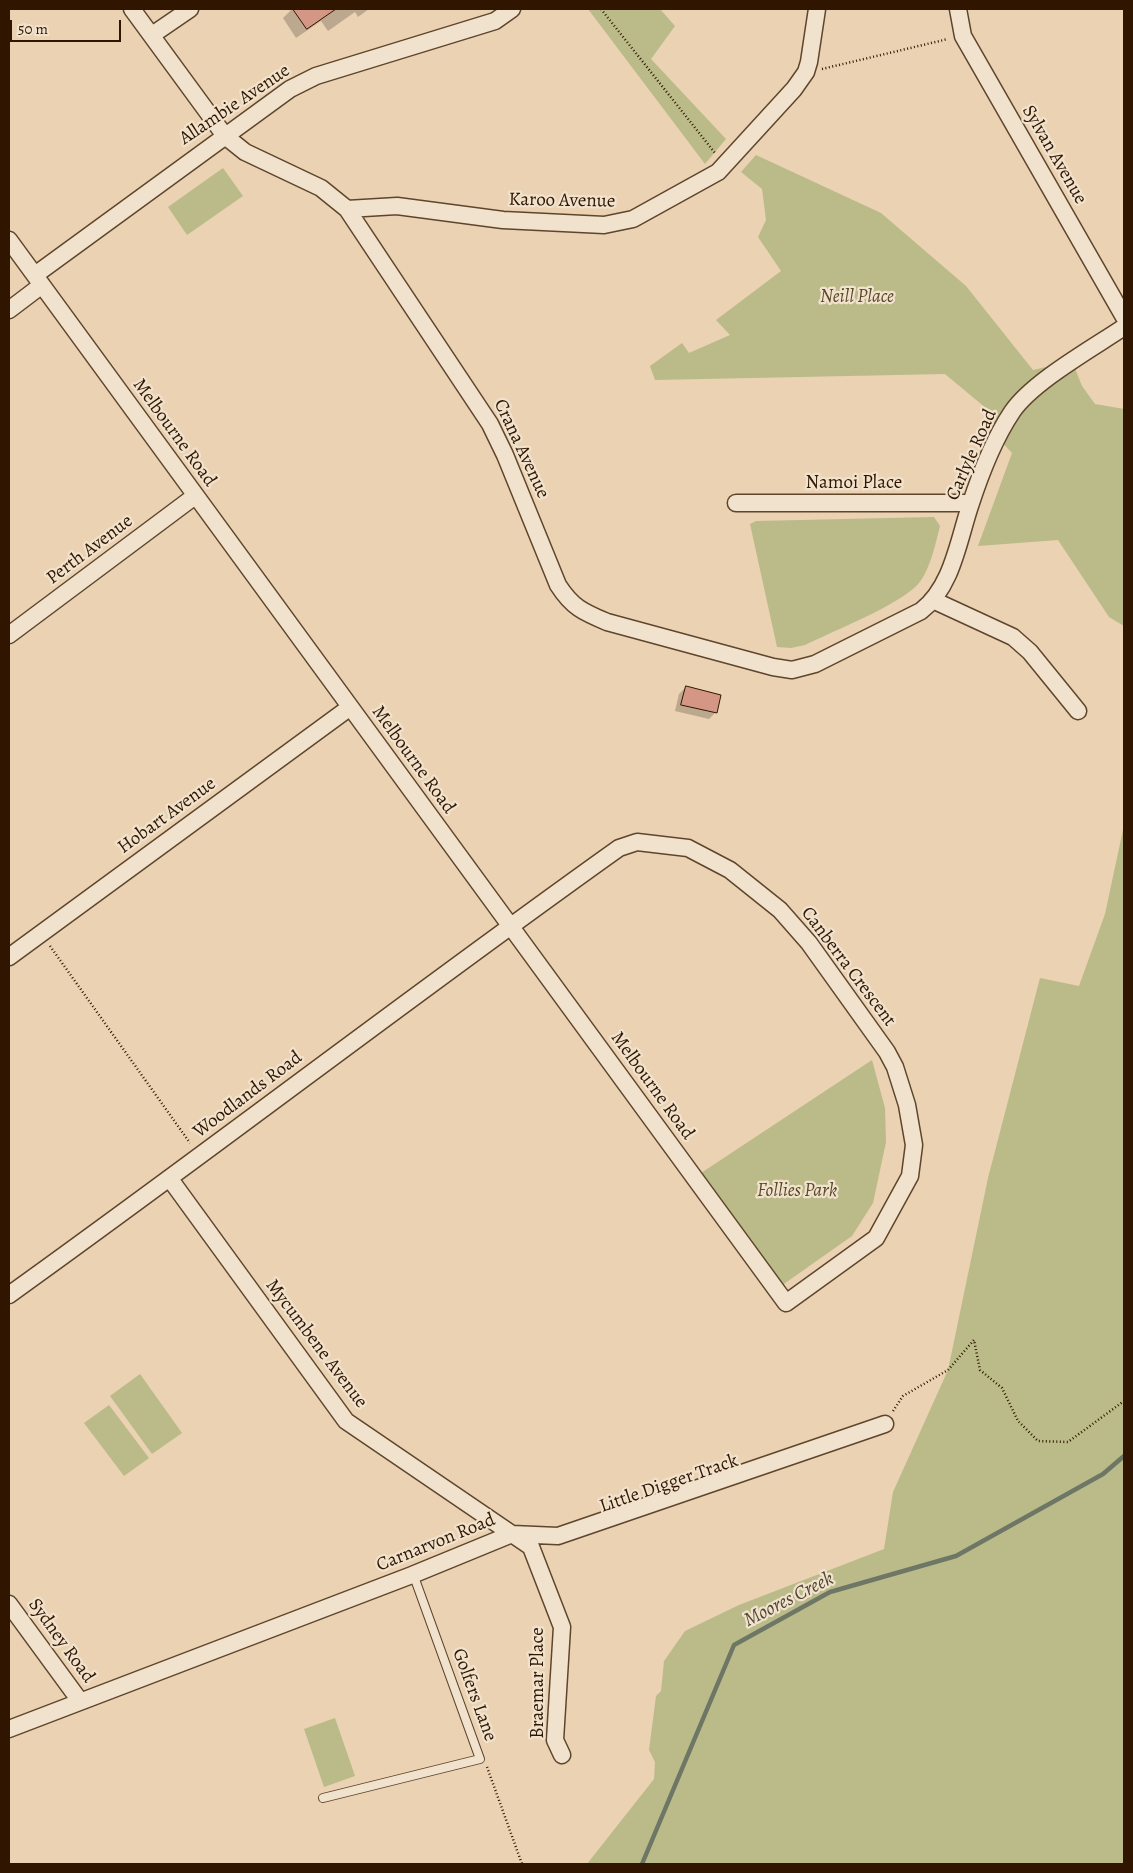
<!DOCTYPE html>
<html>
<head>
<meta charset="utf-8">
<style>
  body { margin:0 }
  #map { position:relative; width:1133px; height:1873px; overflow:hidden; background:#ead2b2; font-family:Alegreya,serif }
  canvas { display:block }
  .frame { position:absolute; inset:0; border:10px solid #301600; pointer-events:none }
  .scale { position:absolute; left:10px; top:20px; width:111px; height:22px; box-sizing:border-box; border:2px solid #301600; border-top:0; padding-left:6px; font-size:15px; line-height:18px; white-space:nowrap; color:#301600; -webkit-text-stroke:4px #f1e2cd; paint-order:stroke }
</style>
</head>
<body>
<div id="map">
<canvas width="1133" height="1873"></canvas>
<div class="frame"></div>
<div class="scale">50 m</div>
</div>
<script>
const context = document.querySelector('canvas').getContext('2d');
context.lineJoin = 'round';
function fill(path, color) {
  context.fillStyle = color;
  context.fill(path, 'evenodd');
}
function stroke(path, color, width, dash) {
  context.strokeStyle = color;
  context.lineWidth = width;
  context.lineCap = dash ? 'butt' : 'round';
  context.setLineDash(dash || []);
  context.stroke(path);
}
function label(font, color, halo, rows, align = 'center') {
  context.font = font + ' Alegreya,serif';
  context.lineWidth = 4.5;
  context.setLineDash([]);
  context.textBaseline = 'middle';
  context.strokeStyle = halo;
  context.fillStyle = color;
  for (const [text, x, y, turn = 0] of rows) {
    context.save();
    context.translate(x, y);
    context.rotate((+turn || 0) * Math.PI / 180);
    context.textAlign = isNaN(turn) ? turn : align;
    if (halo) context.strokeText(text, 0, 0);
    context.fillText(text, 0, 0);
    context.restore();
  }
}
const green = new Path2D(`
  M 588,9 L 660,9 L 675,26 L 651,59 L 726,139 L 705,164 Z
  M 756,155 L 881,213 L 966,286 L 1033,370 L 1072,361 L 1082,386 L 1095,404 L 1124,409 L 1124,626 L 1109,617 L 1058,540 L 978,546 L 1012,453 L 996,436 L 987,409 L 945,374 L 655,380 L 650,366 L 682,343 L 689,353 L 730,335 L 716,320 L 781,271 L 758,237 L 766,220 L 762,189 L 741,172 Z
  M 223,168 L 243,196 L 187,235 L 168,207 Z
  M 934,517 L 940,526 C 936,542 930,570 919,583 C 902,604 833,631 805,645 L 791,648 L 777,647 L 750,524 L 756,521 Z
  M 1124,825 L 1124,1864 L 587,1864 L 654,1779 L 655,1762 L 649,1750 L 656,1696 L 661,1691 L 664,1661 L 685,1631 L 739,1605 L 884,1549 L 893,1492 L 948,1370 L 988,1178 L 1040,978 L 1079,986 L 1105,914 Z
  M 872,1060 L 885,1108 L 886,1142 L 873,1203 L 852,1236 L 781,1286 L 698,1175 Z
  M 140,1374 L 182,1433 L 152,1454 L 110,1396 Z
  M 109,1405 L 149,1458 L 124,1476 L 84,1423 Z
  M 335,1718 L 355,1776 L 324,1787 L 304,1729 Z`);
const shadow = new Path2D(`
  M 292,9 L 369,9 L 358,17 L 355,12 L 328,31 L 321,21 L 296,38 L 283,18 Z
  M 686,687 L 720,695 L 715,713 L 709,719 L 675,711 L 679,694 Z`);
const stream = new Path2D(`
  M 642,1864 L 734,1645 L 830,1592 L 956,1556 L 1103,1474 L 1124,1456`);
const building = new Path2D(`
  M 293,9 L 336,9 L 307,29 Z
  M 686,686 L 721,695 L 717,713 L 681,705 Z`);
const path = new Path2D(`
  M 601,9 L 715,153
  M 822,69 L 948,39
  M 50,946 L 190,1143
  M 893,1411 L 903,1396 L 948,1370 L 974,1340 L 980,1370 L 1002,1388 L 1018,1421 L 1038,1441 L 1068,1442 L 1124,1401
  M 487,1767 L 522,1864`);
const lane = new Path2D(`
  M 323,1798 L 480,1759 L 416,1582 L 412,1575`);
const street = new Path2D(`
  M 132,9 L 225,136 L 245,152 L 321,188 L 347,209 L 490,424 L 505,455 L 558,585 C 572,607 583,612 607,622 L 773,667 L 792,670 L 815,664 L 921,611 C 952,587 958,542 970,506 C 980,475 994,439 1012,412 C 1032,382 1093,348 1124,327
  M 958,9 L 963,36 L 1124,317
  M 152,35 L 190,9
  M 347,209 L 397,206 L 503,220 L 604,225 L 633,219 L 718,172 L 794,89 L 806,72 L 809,62 L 817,9
  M 9,240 L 786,1303 L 876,1238 L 910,1176 L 914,1145 L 907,1105 L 895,1067 L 887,1052 L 809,943 L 780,910 L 730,870 L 688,848 L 637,842 L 619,848 C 414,994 214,1148 9,1295
  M 35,275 L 290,89 L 316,76 L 495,21 L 512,9
  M 9,310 L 42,285
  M 736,503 L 971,503
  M 935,601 L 1013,637 L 1030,652 L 1078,711
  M 9,635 L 195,496
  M 9,957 L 349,708
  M 170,1179 L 346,1421 L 531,1547 L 562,1627 L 555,1740 L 562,1755
  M 9,1604 L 80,1701
  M 9,1729 L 412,1575 L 512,1534 L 558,1536 L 885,1424`);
const streetNames = [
  ["Allambie Avenue",235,105,-34],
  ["Sylvan Avenue",1054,155,60],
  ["Karoo Avenue",562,201,1],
  ["Melbourne Road",174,433,54],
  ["Crana Avenue",521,449,65],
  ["Carlyle Road",972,455,-66],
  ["Namoi Place",854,483],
  ["Perth Avenue",90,550,-37],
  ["Melbourne Road",413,760,54],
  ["Hobart Avenue",167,816,-36],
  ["Canberra Crescent",848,967,53],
  ["Melbourne Road",652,1086,54],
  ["Woodlands Road",248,1095,-37],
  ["Mycumbene Avenue",316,1344,53],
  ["Little Digger Track",669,1484,-19],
  ["Carnarvon Road",436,1543,-22],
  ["Sydney Road",61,1641,54],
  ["Braemar Place",538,1683,-90],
  ["Golfers Lane",474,1695,70]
];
const parkNames = [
  ["Neill Place",857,297],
  ["Follies Park",797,1191]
];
const waterNames = [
  ["Moores Creek",789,1600,-27]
];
fill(green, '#babb89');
fill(shadow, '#0003');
stroke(stream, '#6e7765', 4.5);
fill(building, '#d59785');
stroke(building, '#301600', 1);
stroke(lane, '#5e452c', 10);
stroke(street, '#5e452c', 19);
stroke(path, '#301600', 2.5, [1, 2.5]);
stroke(lane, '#f1e2cd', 8);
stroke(street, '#f1e2cd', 16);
label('19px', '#301600', '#f1e2cd', streetNames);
label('italic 19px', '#594829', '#f1e2cd', parkNames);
label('italic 20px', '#4f4732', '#f1e2cd', waterNames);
</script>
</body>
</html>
